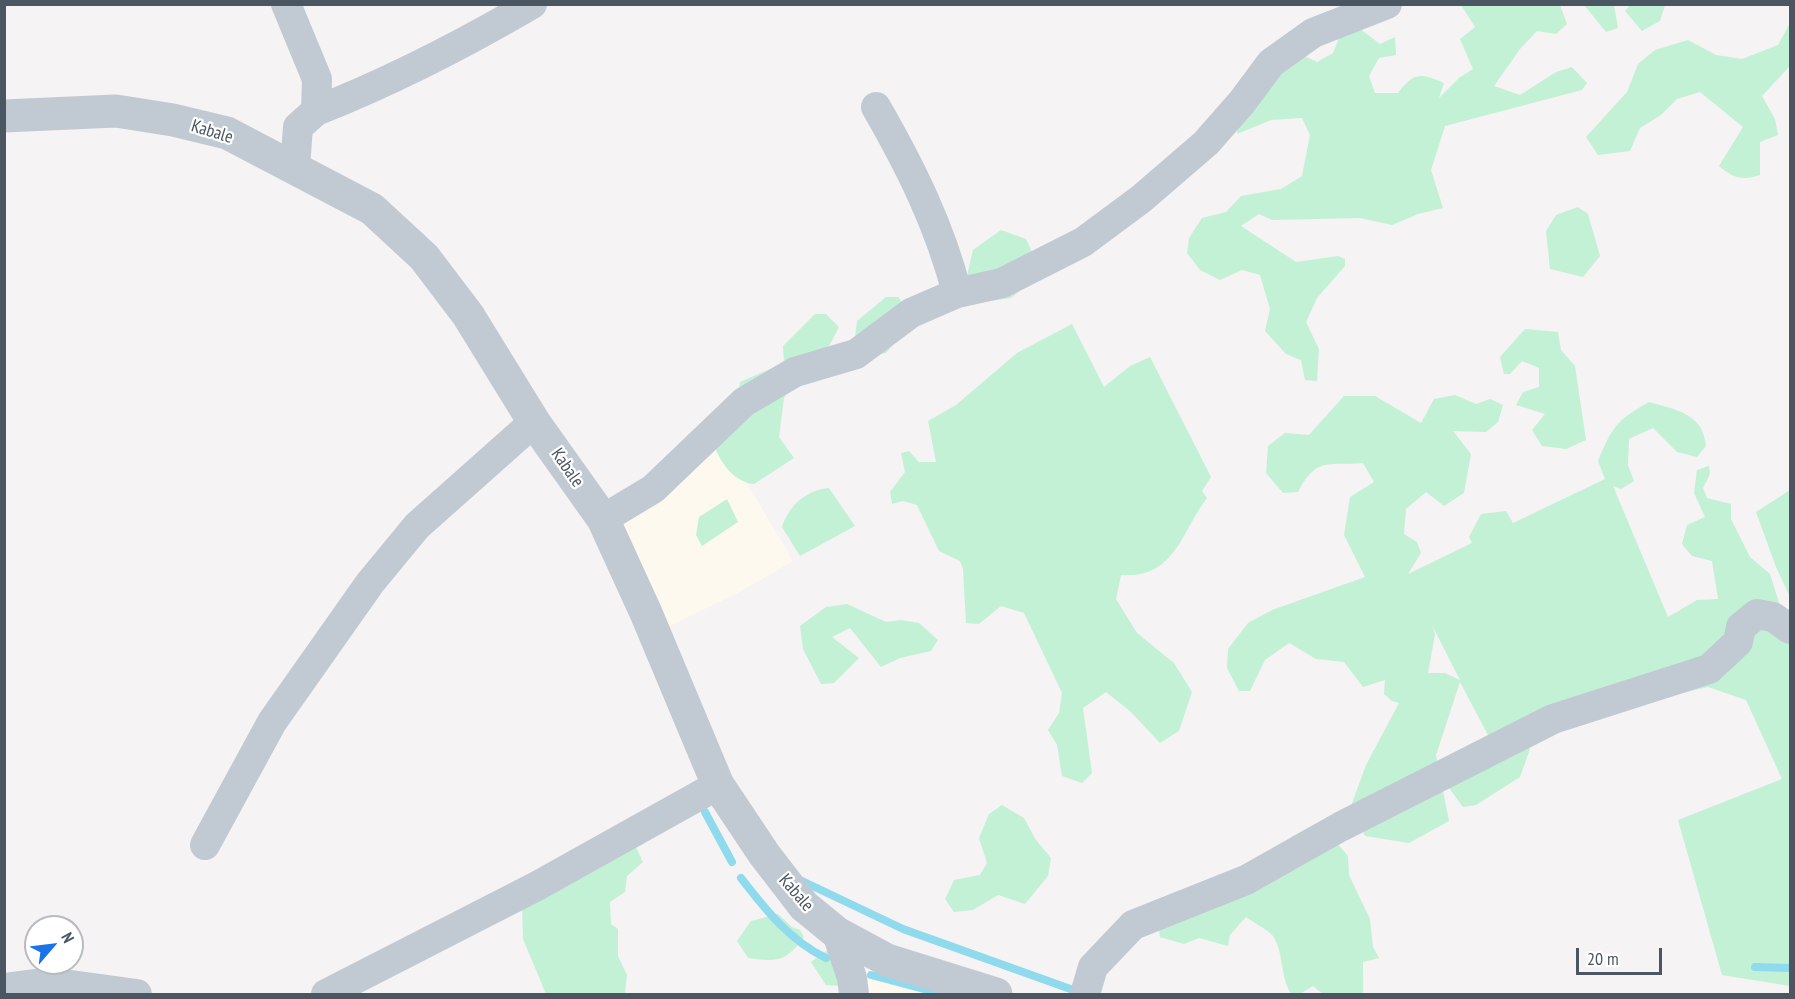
<!DOCTYPE html>
<html>
<head>
<meta charset="utf-8">
<style>
  body { margin:0 }
  #map { position:relative; width:1795px; height:999px; overflow:hidden; background:#f5f3f3; font-family:"PT Sans Narrow",sans-serif }
  canvas { display:block }
  .frame { position:absolute; inset:0; border:6px solid #4a5661; pointer-events:none }
  .north { position:absolute; left:24px; top:915px; width:60px; height:60px; box-sizing:border-box; background:#fff; border:2px solid #b7bbc0; border-radius:50%; rotate:62deg; font-size:16px; font-weight:700; line-height:24px; text-align:center; color:#4a5661 }
  .north::after { content:''; display:block; margin:auto; width:21px; height:27px; background:#1a73e8; clip-path:polygon(50% 0,100% 100%,50% 72%,0 100%) }
  .scale { position:absolute; left:1576px; top:948px; width:86px; height:27px; box-sizing:border-box; border:3px solid #4a5661; border-top:0; padding-left:8px; font-size:18px; line-height:21px; white-space:nowrap; color:#4a5661; -webkit-text-stroke:4px #fff; paint-order:stroke }
</style>
</head>
<body>
<div id="map">
<canvas width="1795" height="999"></canvas>
<div class="frame"></div>
<div class="north">N</div>
<div class="scale">20 m</div>
</div>
<script>
const context = document.querySelector('canvas').getContext('2d');
context.lineJoin = 'round';
function fill(path, color) {
  context.fillStyle = color;
  context.fill(path, 'evenodd');
}
function stroke(path, color, width, dash) {
  context.strokeStyle = color;
  context.lineWidth = width;
  context.lineCap = dash ? 'butt' : 'round';
  context.setLineDash(dash || []);
  context.stroke(path);
}
function label(font, color, halo, rows, align = 'center') {
  context.font = font + ' "PT Sans Narrow",sans-serif';
  context.lineWidth = 4.5;
  context.setLineDash([]);
  context.textBaseline = 'middle';
  context.strokeStyle = halo;
  context.fillStyle = color;
  for (const [text, x, y, turn = 0] of rows) {
    context.save();
    context.translate(x, y);
    context.rotate((+turn || 0) * Math.PI / 180);
    context.textAlign = isNaN(turn) ? turn : align;
    if (halo) context.strokeText(text, 0, 0);
    context.fillText(text, 0, 0);
    context.restore();
  }
}
const commercial = new Path2D(`
  M 717,432 L 793,561 L 738,593 L 670,626 L 614,522 Z
  M 869,968 L 964,994 L 860,994 L 858,979 Z`);
const green = new Path2D(`
  M 1461,5 L 1560,5 L 1567,24 L 1556,34 L 1537,31 L 1520,49 L 1494,86 L 1520,95 L 1556,72 L 1572,67 L 1587,83 L 1582,90 L 1445,126 L 1431,170 L 1443,208 L 1418,214 L 1392,225 L 1360,218 L 1272,220 L 1259,214 L 1241,226 L 1296,262 L 1338,256 L 1345,259 L 1345,266 L 1317,298 L 1306,322 L 1319,349 L 1317,381 L 1305,380 L 1301,360 L 1286,354 L 1265,331 L 1270,309 L 1260,275 L 1242,270 L 1220,280 L 1200,270 L 1187,253 L 1189,238 L 1202,218 L 1226,212 L 1241,196 L 1281,189 L 1302,176 L 1310,135 L 1302,118 L 1271,120 L 1237,134 L 1239,115 L 1300,54 L 1317,62 L 1333,53 L 1339,38 L 1355,25 L 1380,44 L 1395,37 L 1396,55 L 1379,58 L 1369,76 L 1375,93 L 1398,93 C 1414,72 1420,73 1444,83 L 1439,98 L 1459,78 L 1473,69 L 1460,39 L 1475,27 Z
  M 1584,5 L 1614,5 L 1618,28 L 1606,32 Z
  M 1630,5 L 1630,4 L 1665,5 L 1660,21 L 1642,31 L 1625,11 Z
  M 1790,23 L 1790,66 L 1762,96 L 1775,119 L 1778,135 L 1760,142 L 1760,175 C 1742,181 1733,178 1719,166 L 1743,127 L 1700,92 L 1677,99 L 1661,115 L 1640,128 L 1630,151 L 1598,155 L 1586,137 L 1627,92 L 1638,64 L 1655,50 L 1688,40 L 1716,55 L 1742,59 L 1778,45 Z
  M 1578,207 L 1588,214 L 1600,256 L 1583,277 L 1550,269 L 1546,231 L 1556,215 Z
  M 1001,230 L 1026,239 L 1032,252 L 1028,284 L 1011,298 L 983,302 L 967,276 L 973,250 Z
  M 886,297 L 899,297 L 903,307 L 904,332 L 886,353 L 866,357 L 855,337 L 857,321 Z
  M 815,314 L 826,314 L 839,327 L 828,348 L 789,389 L 784,398 L 779,437 L 794,458 L 754,484 C 733,482 719,461 713,442 C 710,433 714,419 715,409 L 738,398 L 740,382 L 784,363 L 783,346 Z
  M 1072,324 L 1104,387 L 1130,366 L 1150,357 L 1211,477 L 1202,491 L 1207,498 C 1181,532 1175,579 1121,575 L 1116,599 L 1137,633 L 1174,663 L 1192,692 L 1179,731 L 1160,743 L 1131,712 L 1106,692 L 1083,708 L 1092,773 L 1082,783 L 1062,776 L 1057,745 L 1048,730 L 1059,713 L 1062,693 L 1024,613 L 1001,606 L 979,624 L 966,623 L 963,569 L 960,561 L 939,551 L 917,505 L 903,501 L 892,504 L 890,492 L 905,472 L 901,453 L 909,451 L 919,462 L 936,462 L 928,421 L 956,405 L 1017,353 Z
  M 1525,329 L 1558,332 L 1561,350 L 1575,366 L 1586,440 L 1566,449 L 1542,446 L 1532,430 L 1545,414 L 1516,405 L 1523,392 L 1539,387 L 1539,368 L 1522,361 L 1510,374 L 1504,374 L 1500,357 Z
  M 1455,395 L 1476,404 L 1490,399 L 1503,405 L 1498,422 L 1486,432 L 1453,431 L 1471,454 L 1464,493 L 1444,506 L 1426,492 L 1406,509 L 1404,534 L 1417,542 L 1421,553 L 1408,574 L 1472,543 L 1469,537 L 1481,514 L 1506,511 L 1513,523 L 1605,479 L 1598,461 C 1612,427 1617,420 1649,402 C 1676,410 1703,413 1706,446 L 1697,457 L 1677,452 L 1653,428 L 1629,439 L 1628,465 L 1634,481 L 1621,489 L 1613,486 L 1668,617 L 1697,600 L 1718,599 L 1712,561 L 1692,556 L 1682,544 L 1687,525 L 1705,517 L 1694,493 L 1697,470 L 1709,466 L 1710,474 L 1703,488 L 1707,498 L 1731,504 L 1731,519 L 1750,557 L 1770,574 L 1782,612 L 1762,625 L 1790,636 L 1790,986 L 1722,975 L 1678,820 L 1782,779 L 1746,700 L 1708,687 L 1519,732 L 1530,749 L 1520,777 L 1476,805 L 1463,807 L 1449,788 L 1489,737 L 1460,682 L 1436,755 L 1449,821 L 1409,843 L 1365,836 L 1351,806 L 1366,765 L 1399,703 L 1392,701 L 1384,694 L 1385,680 L 1363,687 L 1344,662 L 1316,659 L 1289,643 L 1265,660 L 1250,691 L 1239,691 L 1227,668 L 1228,649 L 1248,623 L 1272,610 L 1365,577 L 1344,535 L 1350,497 L 1374,482 L 1363,463 C 1328,466 1317,456 1298,492 L 1283,493 L 1266,473 L 1268,446 L 1285,433 L 1309,435 L 1344,396 L 1375,396 L 1421,423 L 1434,399 ZM 1432,625 L 1460,680 L 1445,673 L 1428,673 L 1435,634 Z
  M 829,488 L 855,526 L 800,556 L 782,527 C 789,505 807,490 829,488 Z
  M 1790,490 L 1790,597 L 1776,567 L 1756,512 Z
  M 727,499 L 738,522 L 702,546 L 696,535 L 699,517 Z
  M 847,604 L 886,622 L 901,620 L 919,623 L 938,640 L 931,651 L 900,658 L 881,667 L 850,628 L 832,637 L 859,658 L 834,683 L 821,684 L 803,649 L 800,626 L 826,607 Z
  M 1002,805 L 1024,818 L 1036,840 L 1051,858 L 1048,876 L 1025,904 L 998,895 L 973,910 L 954,912 L 945,899 L 954,880 L 980,875 L 987,863 L 979,838 L 989,814 Z
  M 1319,822 L 1348,856 L 1349,875 L 1370,919 L 1373,947 L 1379,958 L 1363,962 L 1363,994 L 1323,994 L 1313,986 L 1300,994 L 1291,994 C 1280,976 1284,953 1273,936 C 1267,929 1254,923 1246,917 L 1230,935 L 1228,946 L 1199,938 L 1184,944 L 1160,937 L 1158,924 L 1283,876 L 1291,837 Z
  M 636,847 L 643,862 L 627,876 L 625,892 L 610,902 L 611,924 L 618,929 L 618,956 L 627,975 L 625,993 L 546,994 L 523,939 L 522,905 Z
  M 778,914 L 792,927 L 800,930 L 804,937 C 786,962 777,962 748,958 L 737,941 L 751,921 Z
  M 830,948 L 840,986 L 826,985 L 811,962 Z`);
const stream = new Path2D(`
  M 705,812 L 732,862
  M 741,878 C 765,909 790,941 826,958
  M 800,880 L 903,929 L 1076,991
  M 1755,967 L 1790,968
  M 871,975 L 935,992`);
const minor = new Path2D(`
  M 286,4 L 317,79 L 316,111 L 298,127 L 295,168
  M 876,107 C 910,166 940,226 957,293
  M 316,111 C 392,81 462,45 532,4
  M 603,519 L 653,489 L 744,402 L 795,372 L 856,354 L 911,313 L 957,293 L 1002,283 L 1083,242 L 1141,199 L 1206,143 L 1242,102 L 1271,63 L 1313,33 L 1387,4
  M 205,845 L 272,722 L 370,583 L 417,526 L 534,422
  M 837,933 L 852,978 L 854,994
  M 4,988 L 49,982 L 137,994
  M 326,994 L 537,886 L 718,785
  M 1085,994 L 1093,967 L 1133,925 L 1246,880 L 1340,827 L 1553,719 L 1709,669 L 1738,642 L 1741,627 L 1757,614 L 1773,617 L 1790,629`);
const tertiary = new Path2D(`
  M 4,116 L 116,111 L 173,120 L 227,133 L 372,209 L 424,257 L 468,315 L 534,422 L 603,519 L 646,613 L 718,785 L 764,854 L 804,906 L 837,933 L 887,960 L 996,994`);
const streetNames = [
  ["Kabale",212,132,17],
  ["Kabale",567,468,55],
  ["Kabale",796,893,49]
];
fill(commercial, '#fdf9ef');
fill(green, '#c3f1d5');
stroke(stream, '#90daee', 8);
stroke(minor, '#c1cad2', 30);
stroke(tertiary, '#c1cad2', 33);
label('18px', '#4a5661', '#fff', streetNames);
</script>
</body>
</html>
